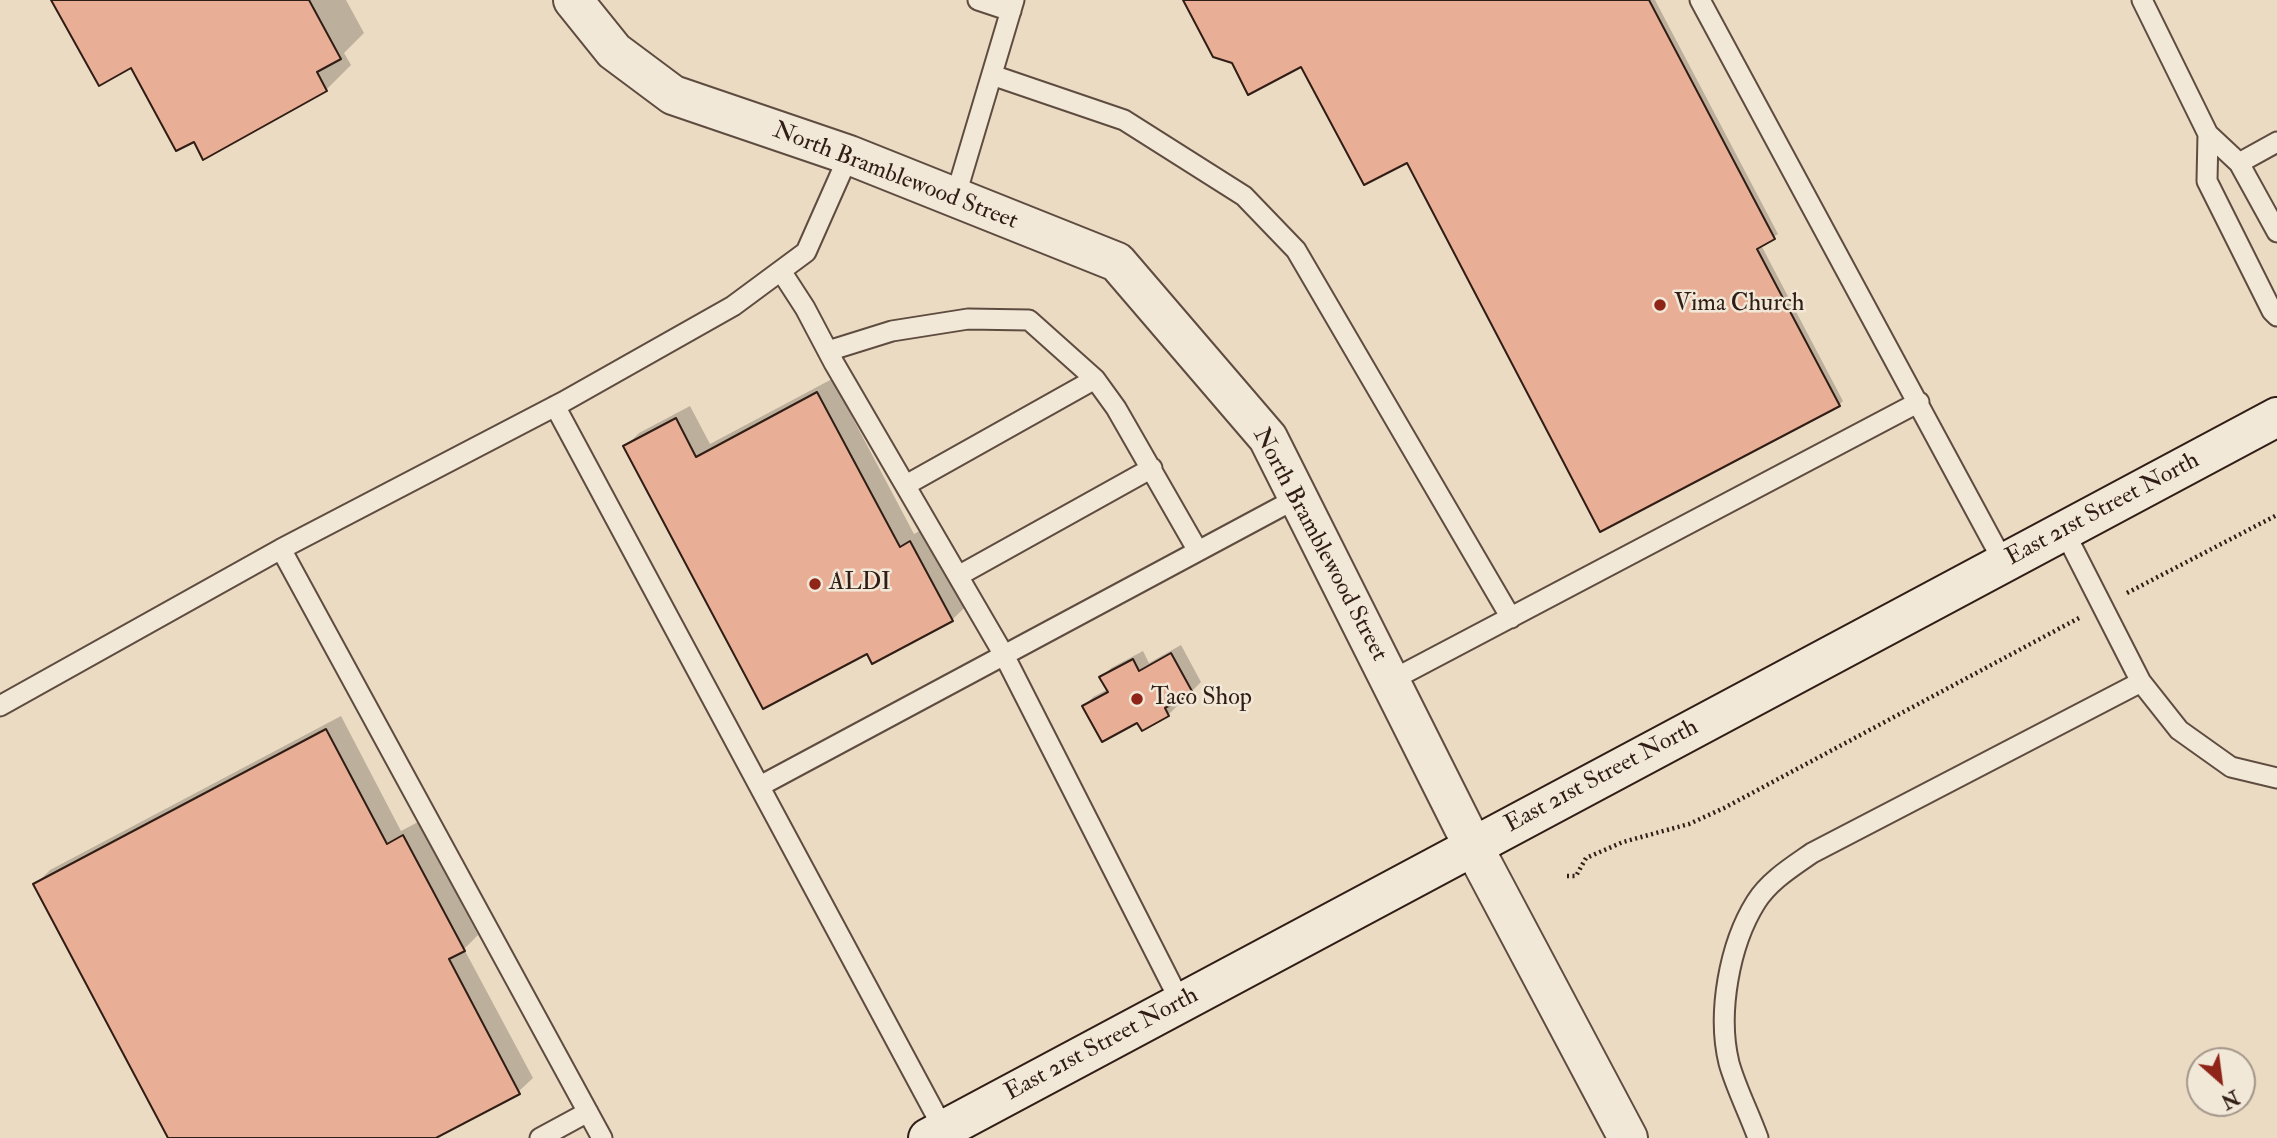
<!DOCTYPE html>
<html>
<head>
<meta charset="utf-8">
<style>
  body { margin:0 }
  #map { position:relative; width:2277px; height:1138px; overflow:hidden; background:#ebdbc3; font-family:"IM FELL Double Pica",serif }
  canvas { display:block }
  .north { position:absolute; left:2186px; top:1047px; width:70px; height:70px; box-sizing:border-box; background:#f2e8d8; border:2px solid #a4978a; border-radius:50%; rotate:152deg; font-size:19px; font-weight:700; line-height:28px; text-align:center; color:#301d15 }
  .north::after { content:''; display:block; margin:auto; width:24px; height:32px; background:#8f2418; clip-path:polygon(50% 0,100% 100%,50% 72%,0 100%) }
</style>
</head>
<body>
<div id="map">
<canvas width="2277" height="1138"></canvas>
<div class="north">N</div>
</div>
<script>
const context = document.querySelector('canvas').getContext('2d');
context.lineJoin = 'round';
function fill(path, color) {
  context.fillStyle = color;
  context.fill(path, 'evenodd');
}
function stroke(path, color, width, dash) {
  context.strokeStyle = color;
  context.lineWidth = width;
  context.lineCap = dash ? 'butt' : 'round';
  context.setLineDash(dash || []);
  context.stroke(path);
}
function label(font, color, halo, rows, align = 'center') {
  context.font = font + ' "IM FELL Double Pica",serif';
  context.lineWidth = 5;
  context.setLineDash([]);
  context.textBaseline = 'middle';
  context.strokeStyle = halo;
  context.fillStyle = color;
  for (const [text, x, y, turn = 0] of rows) {
    context.save();
    context.translate(x, y);
    context.rotate((+turn || 0) * Math.PI / 180);
    context.textAlign = isNaN(turn) ? turn : align;
    if (halo) context.strokeText(text, 0, 0);
    context.fillText(text, 0, 0);
    context.restore();
  }
}
const shadow = new Path2D(`
  M 53,0 L 346,0 L 364,33 L 344,53 L 351,65 L 326,90 L 194,139 L 132,66 Z
  M 1185,0 L 1655,0 L 1778,234 L 1761,245 L 1843,401 L 1839,405 L 1408,160 L 1302,64 L 1233,61 Z
  M 832,379 L 914,534 L 925,528 L 966,606 L 952,620 L 867,651 L 625,447 L 639,433 L 690,406 L 710,444 Z
  M 1181,645 L 1201,682 L 1192,691 L 1175,700 L 1178,705 L 1168,715 L 1143,729 L 1138,721 L 1084,706 L 1093,697 L 1108,689 L 1102,677 L 1111,668 L 1143,651 L 1149,663 Z
  M 341,716 L 401,831 L 418,822 L 478,935 L 464,949 L 533,1078 L 518,1092 L 432,1138 L 170,1138 L 36,884 L 50,870 Z`);
const building = new Path2D(`
  M 51,0 L 309,0 L 341,59 L 317,72 L 327,91 L 203,160 L 194,142 L 176,151 L 131,68 L 99,86 Z
  M 1183,0 L 1649,0 L 1775,239 L 1757,249 L 1840,406 L 1600,532 L 1407,163 L 1364,185 L 1301,67 L 1248,95 L 1232,63 L 1213,57 Z
  M 817,392 L 900,547 L 910,541 L 953,621 L 872,664 L 867,654 L 763,709 L 623,446 L 676,418 L 696,457 Z
  M 1171,653 L 1193,693 L 1165,708 L 1169,716 L 1142,731 L 1137,723 L 1102,742 L 1082,706 L 1108,692 L 1099,677 L 1133,659 L 1139,671 Z
  M 326,729 L 387,844 L 403,835 L 465,951 L 449,959 L 520,1094 L 436,1138 L 168,1138 L 33,884 Z`);
const path = new Path2D(`
  M 2127,593 L 2277,515
  M 1567,876 L 1576,876 L 1586,858 L 1623,842 L 1689,824 L 1724,808 L 2079,618`);
const service = new Path2D(`
  M 978,0 L 1011,11
  M 1700,0 C 1801,188 1904,375 2004,563
  M 2142,0 L 2208,134 L 2239,163 L 2277,232
  M 992,75 L 1124,120 L 1244,196 L 1296,250 L 1511,618
  M 2208,134 L 2207,181 L 2272,311 L 2277,316
  M 2239,163 L 2277,142
  M 955,198 L 1014,0
  M 781,271 L 805,308 L 834,363 L 1004,655 L 1181,1003
  M 828,351 L 892,331 L 968,319 L 1029,320 L 1095,379 L 1116,408 L 1198,551
  M 555,406 L 944,1130
  M 906,485 L 1095,379
  M 2064,531 L 2141,682 L 2179,730 L 2231,767 L 2277,778
  M 281,549 L 602,1138
  M 958,576 L 1152,468
  M 1390,681 L 1919,402
  M 0,706 L 281,549 L 563,402 L 733,306 L 806,252 L 849,155
  M 760,786 L 1299,497
  M 540,1138 L 588,1112
  M 1758,1138 C 1749,1113 1736,1088 1729,1063 C 1717,1014 1729,945 1756,902 C 1769,881 1792,867 1812,853 L 2141,682`);
const minor = new Path2D(`
  M 573,0 L 614,51 L 673,95 L 849,155 L 1117,262 L 1268,438 L 1473,846 L 1628,1138`);
const secondary = new Path2D(`
  M 928,1138 L 2277,417`);
const markers = [
  [1660,305,7,"#8f2418"],
  [815,584,7,"#8f2418"],
  [1137,699,7,"#8f2418"]
];
const streetNames = [
  ["North Bramblewood Street",895,177,21],
  ["East 21st Street North",2103,510,-28],
  ["North Bramblewood Street",1319,545,62],
  ["East 21st Street North",1602,777,-28],
  ["East 21st Street North",1102,1045,-28]
];
const poiNames = [
  ["Vima Church",1674,305],
  ["ALDI",829,584],
  ["Taco Shop",1151,699]
];
fill(shadow, '#0003');
fill(building, '#e8af96');
stroke(building, '#301d15', 2);
stroke(service, '#5f4c40', 23);
stroke(minor, '#5f4c40', 42);
stroke(secondary, '#301d15', 42);
stroke(path, '#301d15', 4.5, [2, 3.5]);
stroke(service, '#f2e8d8', 19);
stroke(minor, '#f2e8d8', 38);
stroke(secondary, '#f2e8d8', 38);
for (const [x, y, r, color] of markers) {
  const dot = new Path2D();
  dot.arc(x, y, r, 0, 2 * Math.PI);
  context.fillStyle = color;
  context.fill(dot);
  stroke(dot, '#f2e8d8', 2.5);
}
label('24px', '#301d15', '#f2e8d8', streetNames);
label('24px', '#301d15', '#f2e8d8', poiNames, 'left');
</script>
</body>
</html>
